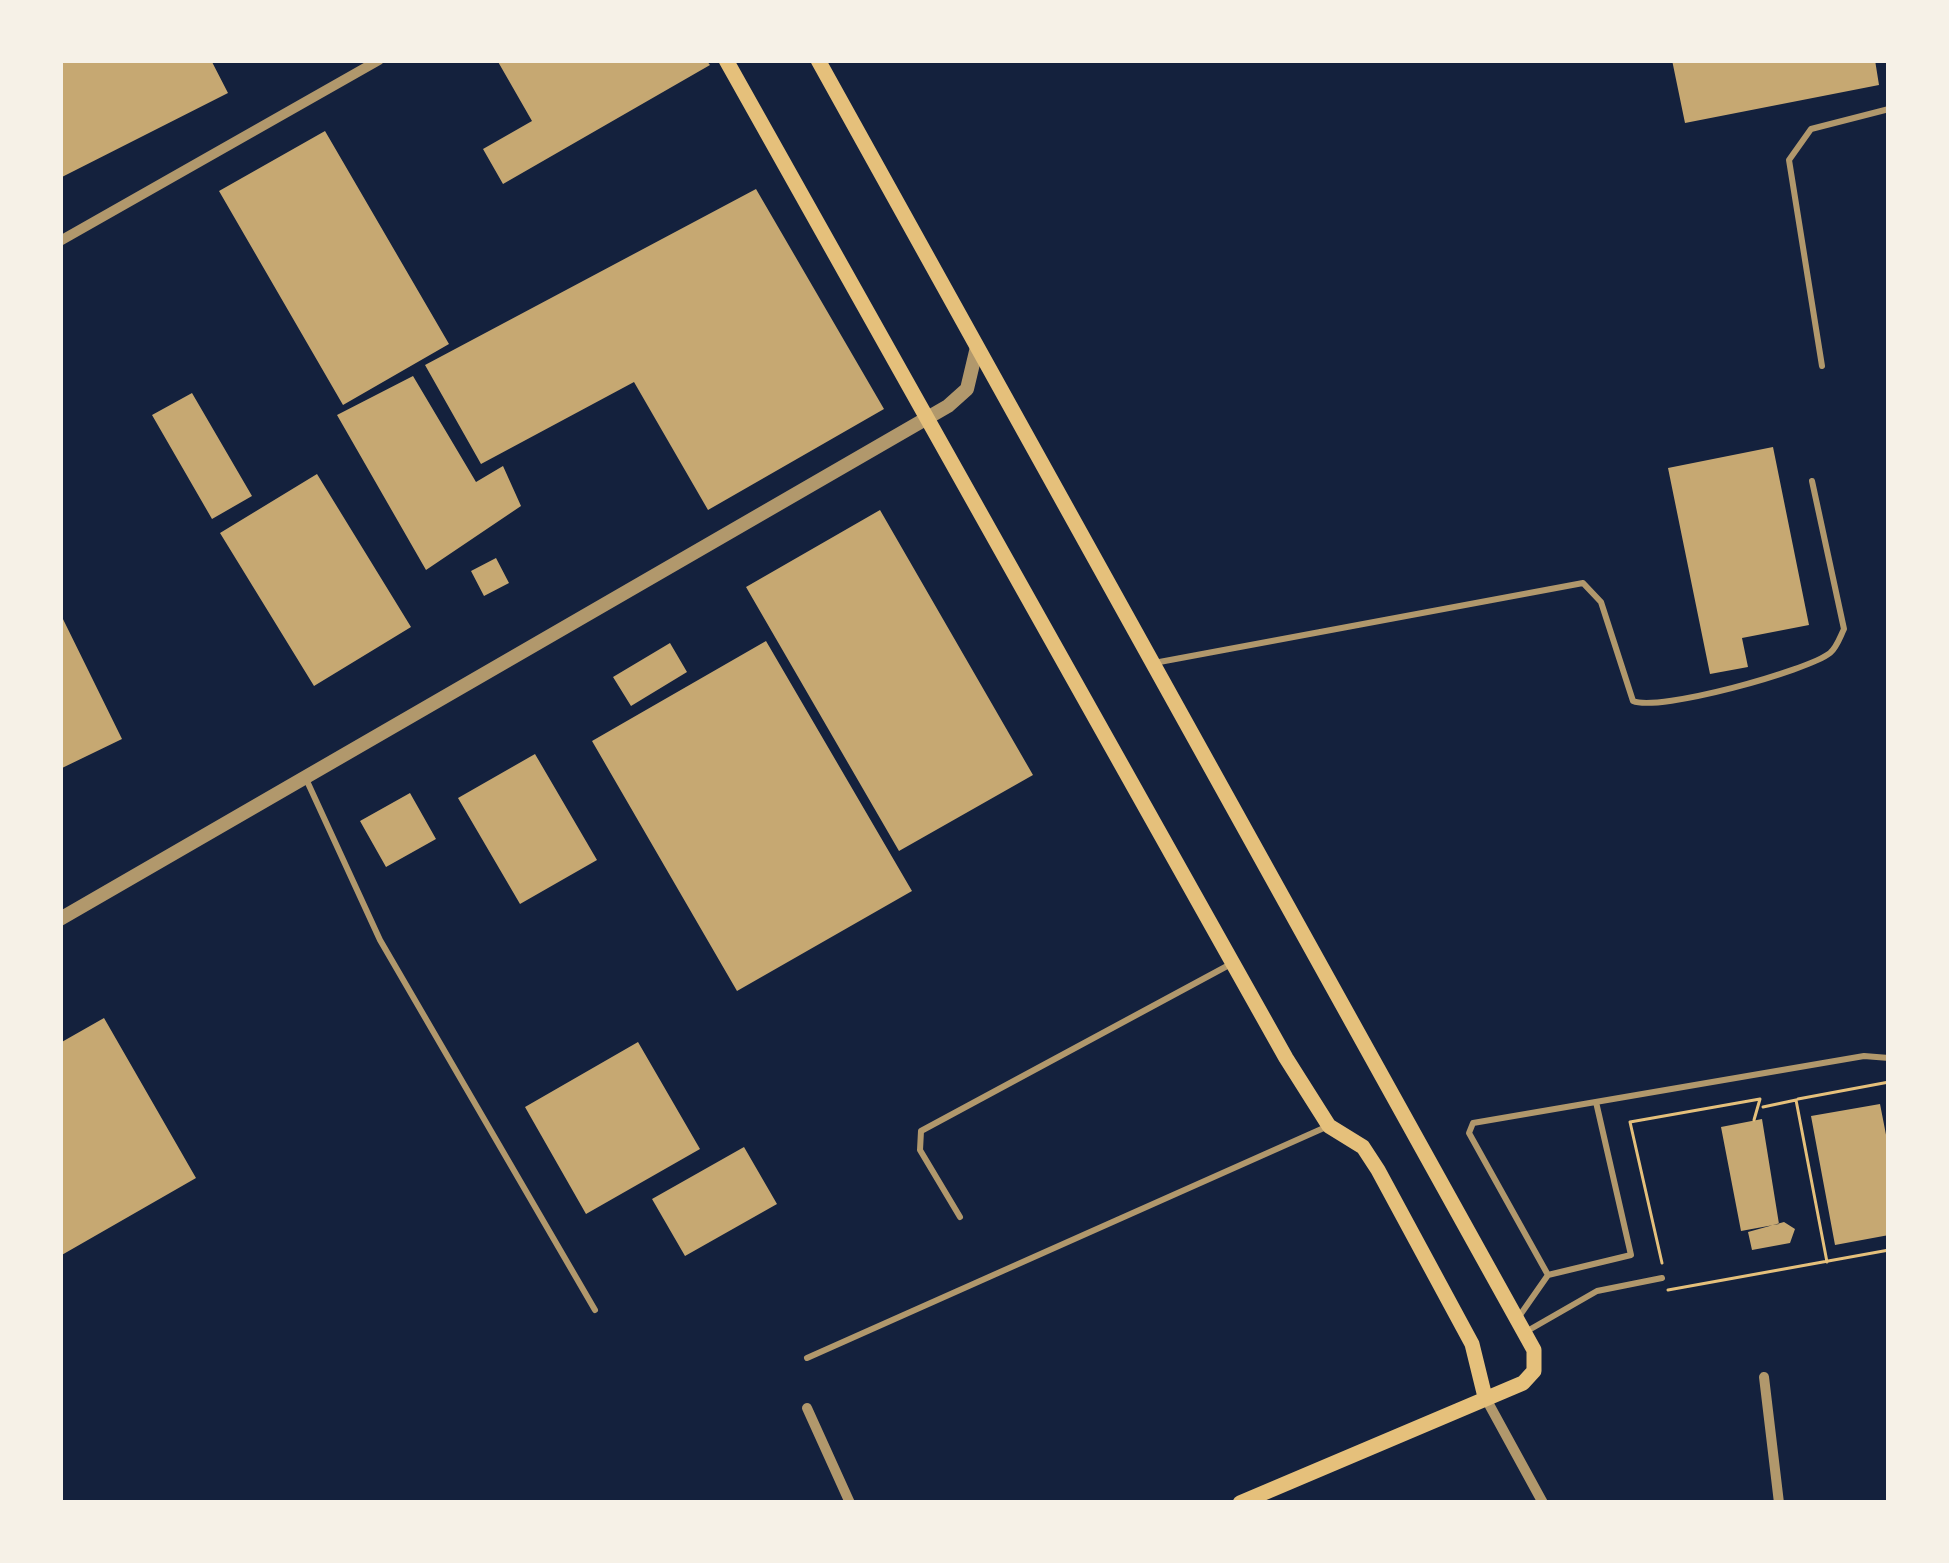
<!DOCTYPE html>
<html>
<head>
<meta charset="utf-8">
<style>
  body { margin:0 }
  #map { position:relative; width:1949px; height:1563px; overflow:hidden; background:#14213d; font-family:Merriweather,serif }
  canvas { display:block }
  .frame { position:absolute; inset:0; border:63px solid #f6f1e7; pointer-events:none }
</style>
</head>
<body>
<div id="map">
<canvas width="1949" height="1563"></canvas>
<div class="frame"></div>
</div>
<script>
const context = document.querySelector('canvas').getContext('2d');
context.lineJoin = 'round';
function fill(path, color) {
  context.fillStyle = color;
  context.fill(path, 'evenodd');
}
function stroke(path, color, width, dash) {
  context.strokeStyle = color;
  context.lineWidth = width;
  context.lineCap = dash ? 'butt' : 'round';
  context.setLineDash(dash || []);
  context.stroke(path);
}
const building = new Path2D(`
  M 60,60 L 211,60 L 228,93 L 60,178 Z
  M 497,60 L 706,60 L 710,65 L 503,184 L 483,149 L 532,121 Z
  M 1672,60 L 1875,60 L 1879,85 L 1685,123 Z
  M 325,131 L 449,344 L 343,405 L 219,191 Z
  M 756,189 L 884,409 L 708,510 L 634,382 L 481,464 L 425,365 Z
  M 413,376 L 476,482 L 503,466 L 521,506 L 426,570 L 337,415 Z
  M 192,393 L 252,496 L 212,519 L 152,415 Z
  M 1773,447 L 1809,625 L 1742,638 L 1748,667 L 1710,674 L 1668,468 Z
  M 317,474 L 411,627 L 314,686 L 220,533 Z
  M 880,510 L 1033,775 L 899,851 L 746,587 Z
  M 496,558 L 509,583 L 484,596 L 471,571 Z
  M 60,613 L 122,739 L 60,769 Z
  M 766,641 L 912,891 L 737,991 L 592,741 Z
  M 670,643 L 687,672 L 631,706 L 613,677 Z
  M 535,754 L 597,860 L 520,904 L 458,798 Z
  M 410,793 L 436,839 L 386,867 L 360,821 Z
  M 104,1018 L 196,1178 L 60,1256 L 60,1043 Z
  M 638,1042 L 700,1149 L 586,1214 L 525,1107 Z
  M 1880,1104 L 1889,1150 L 1889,1235 L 1835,1245 L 1811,1116 Z
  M 1762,1119 L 1779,1224 L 1741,1231 L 1721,1127 Z
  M 744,1147 L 777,1204 L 685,1256 L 652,1199 Z
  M 1784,1222 L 1795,1229 L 1790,1243 L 1752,1250 L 1748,1232 Z`);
const path = new Path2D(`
  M 1798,1099 L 1889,1082
  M 1763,1107 L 1796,1100 L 1827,1262
  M 1662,1263 L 1630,1122 L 1760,1099 L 1754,1120
  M 1668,1290 L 1889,1250`);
const service = new Path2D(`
  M 1822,366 L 1789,160 L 1811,129 L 1889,109
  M 1154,663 L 1583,583 L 1601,602 L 1633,701 C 1659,712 1807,671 1830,653 C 1837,647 1840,637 1844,629 L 1812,481
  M 307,781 L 380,940 L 595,1310
  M 960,1217 L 920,1150 L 921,1131 L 1229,965
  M 1548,1275 L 1469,1133 L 1473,1123 L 1864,1056 L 1889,1058
  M 1518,1318 L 1548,1275 L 1631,1255 L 1596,1102
  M 1529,1330 L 1597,1291 L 1662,1278
  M 807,1358 L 1326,1127`);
const minor = new Path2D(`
  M 60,241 L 379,60
  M 1764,1377 L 1779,1503
  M 1485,1397 L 1543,1503
  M 807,1408 L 850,1503`);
const tertiary = new Path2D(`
  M 60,919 L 948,406 L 967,389 L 977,347`);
const secondary = new Path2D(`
  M 726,60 L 1286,1058 L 1329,1126 L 1363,1147 L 1378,1170 L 1472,1344 L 1485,1397
  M 818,60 L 1534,1350 L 1534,1371 L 1523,1383 L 1240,1503`);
fill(building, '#c6a872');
stroke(path, '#e5c07b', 3);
stroke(service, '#b1986c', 6);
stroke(minor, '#b1986c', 10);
stroke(tertiary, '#b1986c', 14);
stroke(secondary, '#e5c07b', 15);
</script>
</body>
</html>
